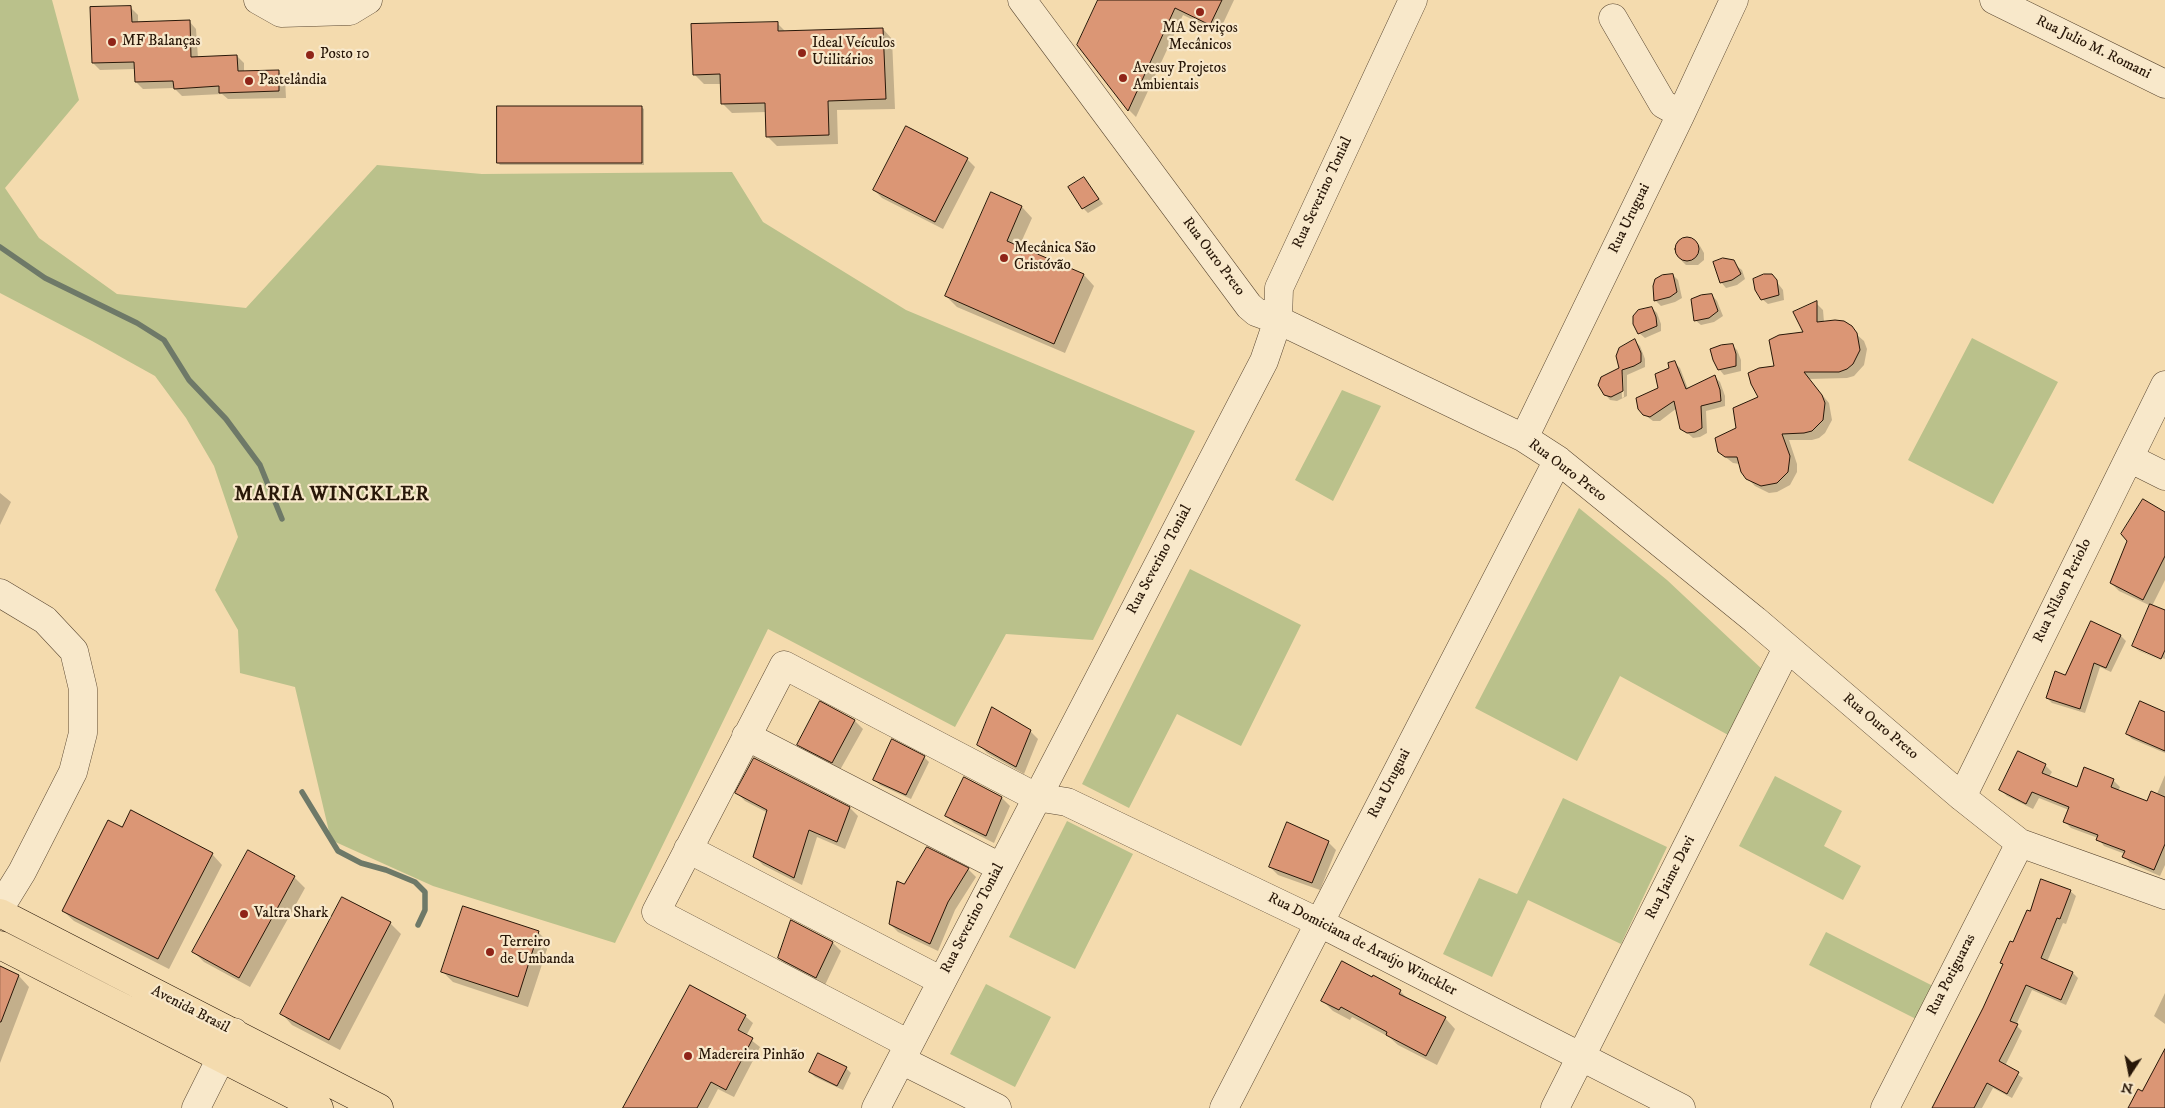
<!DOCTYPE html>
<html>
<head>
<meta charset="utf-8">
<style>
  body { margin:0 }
  #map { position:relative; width:2165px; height:1108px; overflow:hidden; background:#f4dbae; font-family:"IM FELL DW Pica",serif }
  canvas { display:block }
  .north { position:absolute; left:2105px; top:1048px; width:50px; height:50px; -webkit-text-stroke:4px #f8e8ca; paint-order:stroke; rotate:191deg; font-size:14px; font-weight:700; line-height:20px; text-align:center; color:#281708 }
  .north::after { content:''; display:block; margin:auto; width:18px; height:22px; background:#281708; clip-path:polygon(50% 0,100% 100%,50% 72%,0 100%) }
</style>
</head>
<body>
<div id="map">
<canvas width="2165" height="1108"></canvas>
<div class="north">N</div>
</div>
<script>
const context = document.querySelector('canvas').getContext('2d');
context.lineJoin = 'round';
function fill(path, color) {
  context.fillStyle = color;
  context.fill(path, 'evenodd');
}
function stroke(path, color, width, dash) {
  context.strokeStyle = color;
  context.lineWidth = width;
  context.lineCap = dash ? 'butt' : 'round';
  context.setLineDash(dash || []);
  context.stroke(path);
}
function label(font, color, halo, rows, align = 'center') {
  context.font = font + ' "IM FELL DW Pica",serif';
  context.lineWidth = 4.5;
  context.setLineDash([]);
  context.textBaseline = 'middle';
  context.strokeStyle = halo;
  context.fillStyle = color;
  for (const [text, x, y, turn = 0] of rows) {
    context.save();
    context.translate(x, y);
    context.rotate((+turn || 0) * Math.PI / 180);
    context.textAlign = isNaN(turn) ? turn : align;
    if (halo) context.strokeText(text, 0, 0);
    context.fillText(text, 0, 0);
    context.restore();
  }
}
const green = new Path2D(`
  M 0,0 L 52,0 L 79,100 L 5,188 L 39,238 L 117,294 L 246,308 L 377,165 L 482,174 L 732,172 L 763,222 L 906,310 L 1195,431 L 1093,640 L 1006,634 L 955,727 L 768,629 L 615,943 L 433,886 L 331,840 L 295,687 L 240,673 L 238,630 L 215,590 L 238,537 L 214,466 L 186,418 L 155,376 L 92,341 L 0,293 Z
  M 1972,338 L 2058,382 L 1993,504 L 1908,460 Z
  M 1342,390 L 1381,406 L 1333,501 L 1295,480 Z
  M 1579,508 L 1667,580 L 1764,671 L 1730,736 L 1620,676 L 1577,761 L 1475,708 Z
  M 1190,569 L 1301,625 L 1241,746 L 1177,714 L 1129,808 L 1082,784 Z
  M 1775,776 L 1842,811 L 1824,846 L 1861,866 L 1843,900 L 1739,846 Z
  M 1563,798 L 1667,847 L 1621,944 L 1528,900 L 1492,977 L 1443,954 L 1479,878 L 1517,894 Z
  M 1067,821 L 1133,854 L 1075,969 L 1009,937 Z
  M 1826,932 L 1935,987 L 1918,1020 L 1809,965 Z
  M 986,984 L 1051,1017 L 1015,1087 L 950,1054 Z`);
const shadow = new Path2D(`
  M 1099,0 L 1234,0 L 1219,32 L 1183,15 L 1136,117 L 1129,110 Z
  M 130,7 L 138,15 L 138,23 L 189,21 L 196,29 L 198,58 L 237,56 L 244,63 L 244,72 L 278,71 L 285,79 L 286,98 L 228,99 L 222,94 L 182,96 L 174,88 L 143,89 L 136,82 L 135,69 L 100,70 L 93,63 Z
  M 777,23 L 786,32 L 883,29 L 892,39 L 895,109 L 837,110 L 838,144 L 777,146 L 767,136 L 766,112 L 732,113 L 723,104 L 722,84 L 704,84 L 694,74 Z
  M 641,107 L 644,109 L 644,165 L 500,165 L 498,163 Z
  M 967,159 L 975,167 L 943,229 L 882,198 L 874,190 Z
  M 1084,178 L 1103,204 L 1088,213 L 1083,208 Z
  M 1022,207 L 1032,218 L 1019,247 L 1084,275 L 1094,286 L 1065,353 L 957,307 L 946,296 Z
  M 1684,239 L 1695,241 L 1700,246 L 1704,253 L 1704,260 L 1698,265 L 1686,265 L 1681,260 L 1676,249 L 1679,243 Z
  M 1727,259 L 1742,270 L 1745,279 L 1737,285 L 1726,288 L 1721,282 L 1714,263 Z
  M 1673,275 L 1678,280 L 1682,298 L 1675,302 L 1661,306 L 1656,301 L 1655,283 Z
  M 1776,281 L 1783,290 L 1784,300 L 1768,304 L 1762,299 Z
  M 1712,295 L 1717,301 L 1723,316 L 1714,322 L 1701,325 L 1695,320 Z
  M 1816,303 L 1823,310 L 1824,322 L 1856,334 L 1864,341 L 1867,349 L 1864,365 L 1854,376 L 1847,378 L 1809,379 L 1829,403 L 1832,420 L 1825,433 L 1819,438 L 1812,440 L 1789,440 L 1797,464 L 1797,472 L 1790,485 L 1777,492 L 1769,493 L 1755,486 L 1747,478 L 1740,464 L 1733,463 L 1719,452 L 1760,397 L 1775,367 L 1805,333 Z
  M 1652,308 L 1657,313 L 1661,324 L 1661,331 L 1645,338 L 1639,333 Z
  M 1635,341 L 1640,346 L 1645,359 L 1645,367 L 1627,375 L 1627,396 L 1617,401 L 1610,400 L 1605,394 ZM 1621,374 L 1623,374 L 1624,397 L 1622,398 Z
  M 1732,345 L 1737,350 L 1741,360 L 1741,371 L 1724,375 L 1719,369 Z
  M 1675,363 L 1680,368 L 1688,389 L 1715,377 L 1720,382 L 1725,396 L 1725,406 L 1706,411 L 1707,433 L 1700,437 L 1693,438 L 1682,428 L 1677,408 L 1660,421 L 1653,421 L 1641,412 L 1659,389 Z
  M 0,493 L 11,502 L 0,525 Z
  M 2165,514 L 2165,580 L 2152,606 L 2165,612 L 2165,659 L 2138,647 L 2138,650 L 2165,662 L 2139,651 L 2134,646 L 2151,606 L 2119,591 L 2111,583 Z
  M 2092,623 L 2121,636 L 2126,641 L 2111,672 L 2100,667 L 2085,713 L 2052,703 L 2047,698 L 2066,676 Z
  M 820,703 L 855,721 L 863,729 L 840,770 L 806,752 L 798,744 Z
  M 2165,713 L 2165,753 L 2132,739 L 2127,734 Z
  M 1030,731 L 1038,739 L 1024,774 L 987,753 L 979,745 Z
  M 2019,752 L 2045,765 L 2052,772 L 2049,777 L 2077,788 L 2113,780 L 2120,787 L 2118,791 L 2147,802 L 2157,794 L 2165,775 L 2165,865 L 2160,876 L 2130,863 L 2124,856 L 2125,854 L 2104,846 L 2098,838 L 2071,828 L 2065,822 L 2069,810 L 2039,798 L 2033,809 L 2007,796 L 2000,789 Z
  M 924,757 L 929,762 L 911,799 L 880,785 L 875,780 Z
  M 754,759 L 850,808 L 858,816 L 845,849 L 817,837 L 802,885 L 763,865 L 755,857 L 768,813 L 745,801 L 737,793 Z
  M 965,779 L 1002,798 L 1010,806 L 994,843 L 954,823 L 946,815 Z
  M 1328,842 L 1336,850 L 1320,890 L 1278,875 L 1270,867 Z
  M 249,852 L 294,877 L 305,888 L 250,987 L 204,962 L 194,952 Z
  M 212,854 L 222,865 L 169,969 L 74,921 L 63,911 Z
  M 968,869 L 976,877 L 955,910 L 938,951 L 898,932 L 890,924 L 904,885 Z
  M 2070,891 L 2076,896 L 2066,924 L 2063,923 L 2047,962 L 2073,973 L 2078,978 L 2066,1005 L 2032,990 L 2016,1025 L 2022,1031 L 2005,1066 L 2023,1078 L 2012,1098 L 1993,1088 L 1982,1108 L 1934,1108 L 1984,1008 L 2004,965 L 2001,963 L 2030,913 Z
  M 464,908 L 539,933 L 549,943 L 528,1007 L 453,982 L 443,972 Z
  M 792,922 L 833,943 L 841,951 L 825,985 L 787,966 L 779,958 Z
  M 390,923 L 401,934 L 340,1050 L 292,1025 L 282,1014 Z
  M 0,967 L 19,976 L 29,987 L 0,1063 Z
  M 1400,991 L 1409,1000 L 1445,1018 L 1455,1029 L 1437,1065 L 1398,1045 L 1389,1037 L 1352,1017 L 1350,1020 L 1333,1011 L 1322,1000 Z
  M 2165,993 L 2165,1024 L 2154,1016 Z
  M 745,1016 L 753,1023 L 746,1036 L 760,1047 L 734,1097 L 718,1089 L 708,1108 L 627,1108 Z
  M 846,1068 L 851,1073 L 843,1090 L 815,1077 L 810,1072 Z`);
const stream = new Path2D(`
  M 0,247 L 45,278 L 137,323 L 164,340 L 189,380 L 226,419 L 260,465 L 282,519
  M 302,792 L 338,851 L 361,863 L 386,870 L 415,882 L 425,892 L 425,910 L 418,925`);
const building = new Path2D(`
  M 1098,0 L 1222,0 L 1210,25 L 1175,8 L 1128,111 L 1077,45 Z
  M 131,6 L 132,22 L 190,20 L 191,57 L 237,55 L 238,71 L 279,70 L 279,91 L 219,93 L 219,86 L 174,89 L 173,81 L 135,82 L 134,62 L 92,63 L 90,7 Z
  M 778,22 L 778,31 L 883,28 L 886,99 L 828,101 L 829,135 L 766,137 L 765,103 L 721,104 L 720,74 L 693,75 L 691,24 Z
  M 497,106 L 642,106 L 642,163 L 497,163 Z
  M 906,126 L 968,158 L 935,222 L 873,190 Z
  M 1084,177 L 1099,199 L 1082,209 L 1068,187 Z
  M 991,192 L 1022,206 L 1007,241 L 1084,274 L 1054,344 L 945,296 Z
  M1675 249a12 12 0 1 1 24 0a12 12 0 1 1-24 0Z
  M 1723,258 L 1734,260 L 1741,274 L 1732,280 L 1720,283 L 1713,262 Z
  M 1673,274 L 1677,292 L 1670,297 L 1654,301 L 1653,286 L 1655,279 L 1662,275 Z
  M 1764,274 L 1772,274 L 1777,280 L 1779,295 L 1761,300 L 1755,290 L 1753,279 Z
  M 1712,294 L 1718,311 L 1709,318 L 1694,321 L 1691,299 L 1701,295 Z
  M 1817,301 L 1817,322 L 1835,320 L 1844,321 L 1852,326 L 1857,333 L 1860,350 L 1853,364 L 1847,369 L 1839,372 L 1804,372 L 1822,395 L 1825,403 L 1823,420 L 1812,431 L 1804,433 L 1782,434 L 1790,456 L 1788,472 L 1777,483 L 1761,486 L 1746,479 L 1741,472 L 1737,457 L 1725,457 L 1718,452 L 1715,438 L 1736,428 L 1733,408 L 1758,397 L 1751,384 L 1748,373 L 1759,368 L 1774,366 L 1769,340 L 1779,335 L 1803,332 L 1793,312 Z
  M 1652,307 L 1656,317 L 1657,326 L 1638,334 L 1633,324 L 1633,316 L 1638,310 Z
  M 1635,339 L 1641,353 L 1641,362 L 1634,366 L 1622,370 L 1623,391 L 1611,397 L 1604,395 L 1598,385 L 1601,377 L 1619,368 L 1616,356 L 1619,348 Z
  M 1733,344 L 1736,354 L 1736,366 L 1718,370 L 1713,360 L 1710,349 L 1721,345 Z
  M 1675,361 L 1686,389 L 1715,375 L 1720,390 L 1721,401 L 1701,406 L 1702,428 L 1695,432 L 1687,433 L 1680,429 L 1674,401 L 1650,417 L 1643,415 L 1638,409 L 1636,398 L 1658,388 L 1655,374 L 1669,368 L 1668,363 Z
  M 2143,499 L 2165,512 L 2165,556 L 2143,600 L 2110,583 L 2127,541 L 2121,534 Z
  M 2150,604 L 2165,610 L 2165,650 L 2161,659 L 2132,646 Z
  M 2091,621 L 2121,635 L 2106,668 L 2094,663 L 2080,709 L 2046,698 L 2055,671 L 2065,675 Z
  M 820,701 L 855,720 L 832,763 L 797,745 Z
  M 2140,701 L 2165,712 L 2165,751 L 2126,734 Z
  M 992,707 L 1031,730 L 1016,767 L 977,745 Z
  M 892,739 L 925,756 L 906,795 L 873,780 Z
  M 2018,751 L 2046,764 L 2042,773 L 2077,787 L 2084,767 L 2114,779 L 2111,787 L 2147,801 L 2151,791 L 2165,797 L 2165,844 L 2154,870 L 2122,857 L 2125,851 L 2096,840 L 2098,835 L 2063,822 L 2069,807 L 2032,792 L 2026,804 L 1999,790 Z
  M 754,758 L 850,807 L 837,842 L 809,830 L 794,878 L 753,857 L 767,810 L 735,793 Z
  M 964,777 L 1002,797 L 986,836 L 945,816 Z
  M 131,810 L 213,853 L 158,959 L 62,911 L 108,820 L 122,827 Z
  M 1287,822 L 1329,841 L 1312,883 L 1269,867 Z
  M 927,847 L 969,868 L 948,902 L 930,944 L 889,924 L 897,881 L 904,884 Z
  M 248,850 L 295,876 L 239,978 L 192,952 Z
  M 2041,879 L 2071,890 L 2060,919 L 2057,918 L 2041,958 L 2073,972 L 2061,1000 L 2026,985 L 2010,1021 L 2018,1024 L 1999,1061 L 2019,1072 L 2007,1094 L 1987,1083 L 1974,1108 L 1932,1108 L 1983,1008 L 2003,964 L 2000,963 L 2010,941 L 2013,942 L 2027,910 L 2030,911 Z
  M 342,897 L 391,922 L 329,1040 L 280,1014 Z
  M 463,906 L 539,931 L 518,997 L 441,972 Z
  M 791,920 L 833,942 L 816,978 L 778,958 Z
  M 1342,961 L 1372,977 L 1373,975 L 1401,990 L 1399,994 L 1446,1017 L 1426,1056 L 1386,1035 L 1387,1032 L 1341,1007 L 1339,1010 L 1321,1001 Z
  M 0,966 L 19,975 L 1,1022 L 0,1022 Z
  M 690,985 L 746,1015 L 738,1030 L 753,1038 L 726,1090 L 711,1082 L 697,1108 L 623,1108 Z
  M 2165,1049 L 2165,1108 L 2128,1108 L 2138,1089 L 2142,1091 Z
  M 818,1053 L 847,1067 L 837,1086 L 809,1072 Z`);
const minor = new Path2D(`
  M 258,0 L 281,13 L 350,11 L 368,0
  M 1022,0 L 1249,306 L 1256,312 L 1278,320 L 1524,438 L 1558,460 L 1755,620 L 1962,797 L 2020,843 L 2165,895
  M 1994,0 L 2165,84
  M 1613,18 L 1663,104 L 1681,114
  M 1524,438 L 1681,114 L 1734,0
  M 2129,458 L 2165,476
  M 0,593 L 45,620 L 74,651 L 83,689 L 83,733 L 73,772 L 22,872 L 6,898 L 0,899
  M 746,736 L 1000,867
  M 1962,797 L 2165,385
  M 688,849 L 942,981
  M 909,1044 L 656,912 L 784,665 L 1036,797 L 1067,802 L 1318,922 L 1681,1108
  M 901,1060 L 997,1108
  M 196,1108 L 234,1032
  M 876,1108 L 1264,361 L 1278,320 L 1279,288 L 1413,0
  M 1224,1108 L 1558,460
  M 1555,1108 L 1787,648
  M 1885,1108 L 2020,843`);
const major = new Path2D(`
  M 0,913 L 379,1108
  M 0,945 L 319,1108`);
const markers = [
  [1200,12,5,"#8f2418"],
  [112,42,5,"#8f2418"],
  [802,53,5,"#8f2418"],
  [310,55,5,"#8f2418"],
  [1123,78,5,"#8f2418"],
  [249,81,5,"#8f2418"],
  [1004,258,5,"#8f2418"],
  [244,914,5,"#8f2418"],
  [490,952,5,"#8f2418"],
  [688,1056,5,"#8f2418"]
];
const poiNames = [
  ["MA Serviços",1200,29,"center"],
  ["Mecânicos",1200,46,"center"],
  ["MF Balanças",122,42],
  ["Ideal Veículos",812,44],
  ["Utilitários",812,61],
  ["Posto 10",320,55],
  ["Avesuy Projetos",1133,69],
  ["Ambientais",1133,86],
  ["Pastelândia",259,81],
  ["Mecânica São",1014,249],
  ["Cristóvão",1014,266],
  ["Valtra Shark",254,914],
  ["Terreiro",500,943],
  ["de Umbanda",500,960],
  ["Madereira Pinhão",698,1056]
];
const streetNames = [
  ["Rua Julio M. Romani",2093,48,26],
  ["Rua Severino Tonial",1323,193,-65],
  ["Rua Uruguai",1630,219,-64],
  ["Rua Ouro Preto",1213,257,53],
  ["Rua Ouro Preto",1567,471,37],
  ["Rua Severino Tonial",1160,560,-62],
  ["Rua Nilson Periolo",2063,591,-64],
  ["Rua Ouro Preto",1880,727,40],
  ["Rua Uruguai",1390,784,-63],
  ["Rua Jaime Davi",1671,878,-63],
  ["Rua Severino Tonial",973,919,-63],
  ["Rua Domiciana de Araújo Winckler",1362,945,27],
  ["Rua Potiguaras",1952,975,-63],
  ["Avenida Brasil",190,1010,27]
];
const districtNames = [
  ["MARIA WINCKLER",332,496]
];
fill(green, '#bac18b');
fill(shadow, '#0003');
stroke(stream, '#6e7968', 5.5);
fill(building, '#db9675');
stroke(building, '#281708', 1);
stroke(minor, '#5b4832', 29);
stroke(major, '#281708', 29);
stroke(minor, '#f8e8ca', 28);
stroke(major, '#f4dbae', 28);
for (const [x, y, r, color] of markers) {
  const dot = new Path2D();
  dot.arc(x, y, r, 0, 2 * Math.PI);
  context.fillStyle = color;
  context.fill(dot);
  stroke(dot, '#f8e8ca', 2);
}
label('15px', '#281708', '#f8e8ca', poiNames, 'left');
label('15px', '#281708', '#f8e8ca', streetNames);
context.letterSpacing = '1px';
label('bold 20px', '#281708', '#f8e8ca', districtNames);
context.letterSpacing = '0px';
</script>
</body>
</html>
